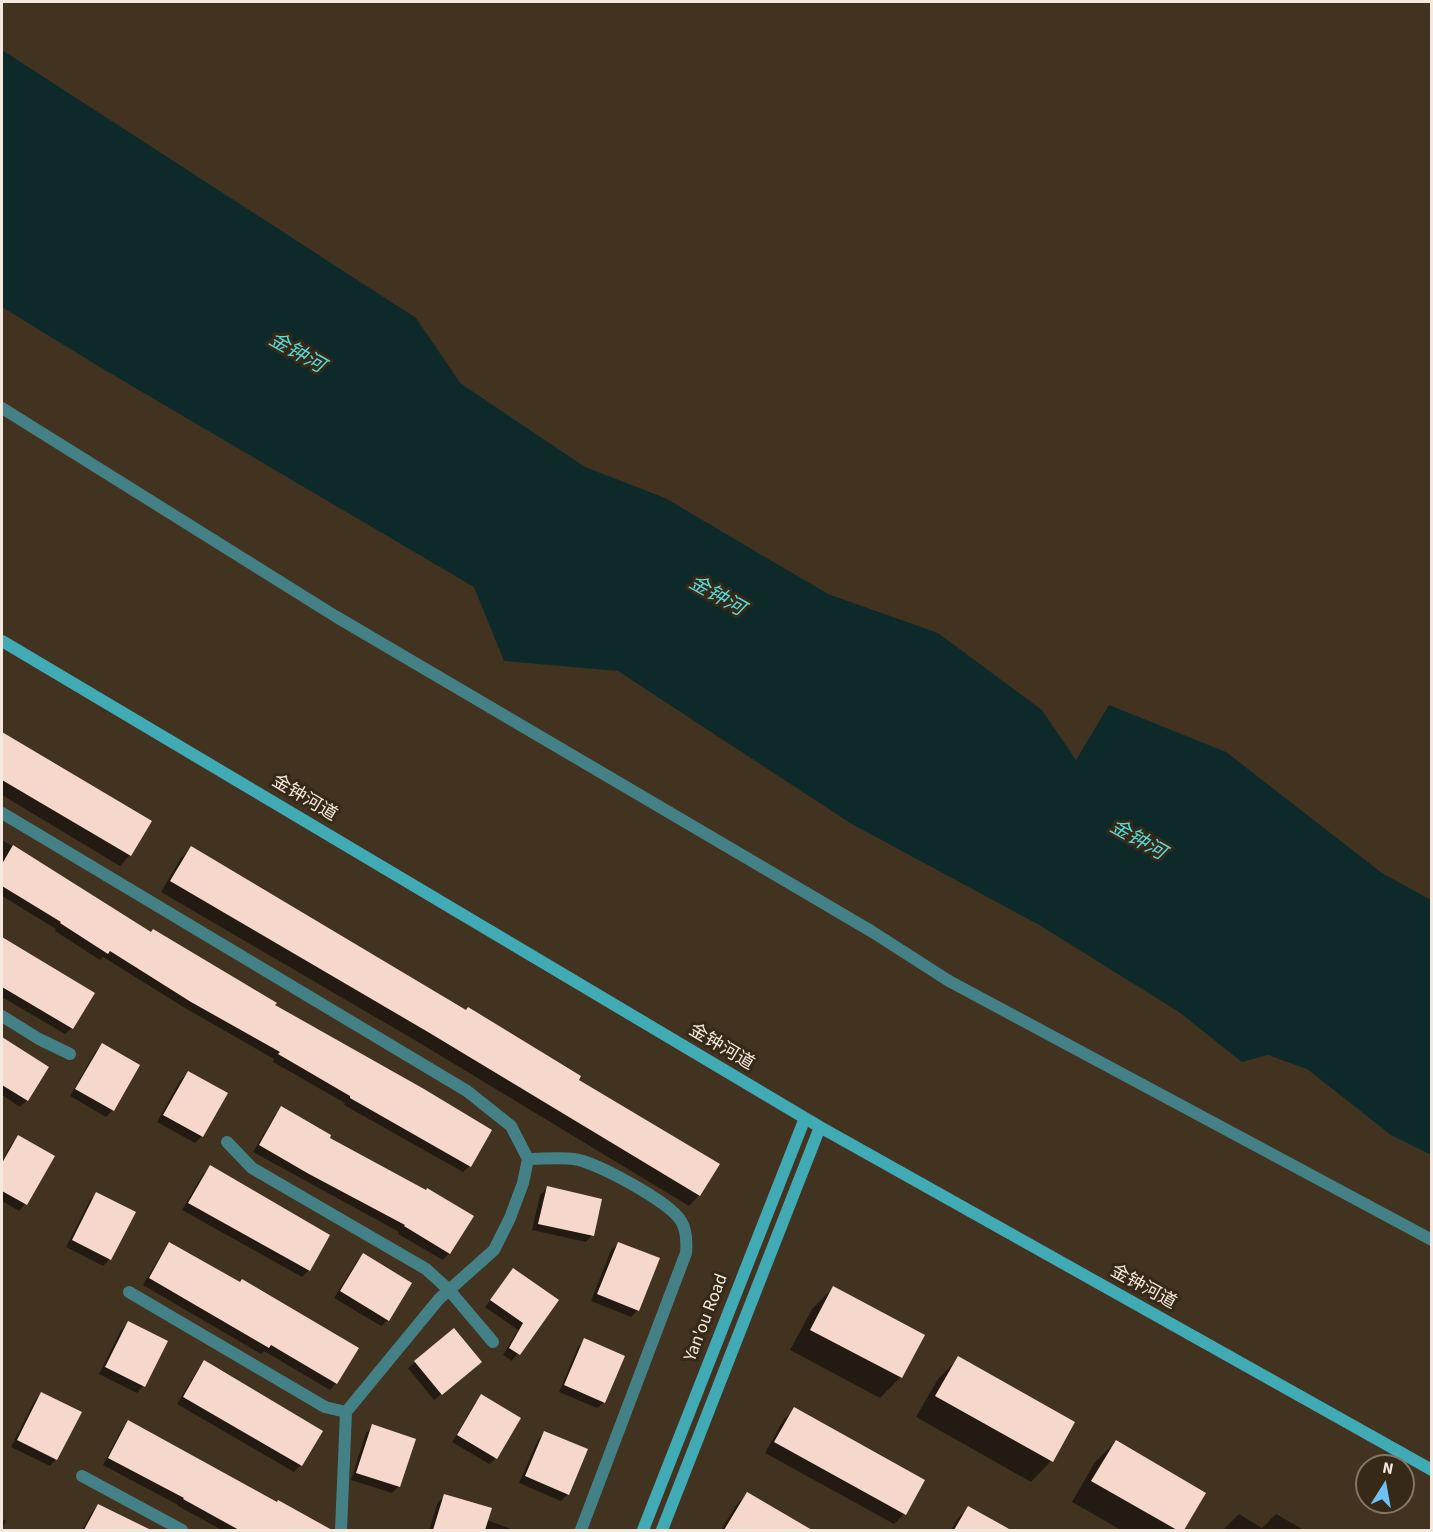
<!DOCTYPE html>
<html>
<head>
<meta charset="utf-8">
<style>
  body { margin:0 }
  #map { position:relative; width:1433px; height:1532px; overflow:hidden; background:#423321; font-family:"Source Sans 3",sans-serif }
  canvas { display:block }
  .frame { position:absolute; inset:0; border:3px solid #f3e9de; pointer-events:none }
  .north { position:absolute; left:1355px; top:1454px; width:60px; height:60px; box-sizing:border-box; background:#372917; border:2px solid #827667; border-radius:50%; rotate:11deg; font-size:16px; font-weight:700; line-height:24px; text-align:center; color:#f3e9de }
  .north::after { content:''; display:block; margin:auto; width:21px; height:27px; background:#6dc2f3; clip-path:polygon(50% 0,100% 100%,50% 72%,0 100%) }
</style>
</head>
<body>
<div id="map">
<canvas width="1433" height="1532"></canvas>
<div class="frame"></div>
<div class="north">N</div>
</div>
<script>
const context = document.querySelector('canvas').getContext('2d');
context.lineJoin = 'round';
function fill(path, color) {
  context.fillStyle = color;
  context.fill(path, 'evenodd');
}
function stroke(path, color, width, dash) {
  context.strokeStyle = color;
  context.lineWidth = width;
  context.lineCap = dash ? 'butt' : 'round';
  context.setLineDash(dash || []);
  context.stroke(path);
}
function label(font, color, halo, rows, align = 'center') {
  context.font = font + ' "Source Sans 3","Noto Sans SC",sans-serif';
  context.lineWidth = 6;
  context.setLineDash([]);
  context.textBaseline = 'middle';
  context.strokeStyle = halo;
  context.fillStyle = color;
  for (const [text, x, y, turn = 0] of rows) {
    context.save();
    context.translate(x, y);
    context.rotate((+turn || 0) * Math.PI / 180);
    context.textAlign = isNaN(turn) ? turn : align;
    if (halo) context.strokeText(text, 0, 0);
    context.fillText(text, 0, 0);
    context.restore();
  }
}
const water = new Path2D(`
  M 2,50 L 416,318 L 460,383 L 585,467 L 665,498 L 828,594 L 938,633 L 1042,710 L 1076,760 L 1109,705 L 1226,752 L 1382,873 L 1431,900 L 1431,1155 L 1391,1135 L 1307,1069 L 1268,1055 L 1242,1062 L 1179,1012 L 1041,926 L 850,823 L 618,671 L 504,661 L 474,587 L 98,366 L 2,307 Z`);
const shadow = new Path2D(`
  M 2,733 L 150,821 L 130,855 L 120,866 L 2,795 Z
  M 2,840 L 61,875 L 151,933 L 273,1005 L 470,1166 L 463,1172 L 344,1105 L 345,1103 L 273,1062 L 274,1059 L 185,1008 L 103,957 L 100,960 L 55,931 L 56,929 L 2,896 Z
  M 192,847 L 576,1081 L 699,1195 L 689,1206 L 418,1042 L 161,892 L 181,858 Z
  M 2,939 L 93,993 L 72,1028 L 65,1034 L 2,997 Z
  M 3,1040 L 27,1100 L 20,1107 L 2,1095 L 2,1042 Z
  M 102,1045 L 113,1110 L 106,1117 L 70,1096 L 95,1052 Z
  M 188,1073 L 202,1136 L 195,1143 L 157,1122 L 181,1079 Z
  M 282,1108 L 328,1138 L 449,1253 L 443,1260 L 398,1234 L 399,1232 L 253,1152 L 275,1115 Z
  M 19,1136 L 53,1157 L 25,1204 L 19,1211 L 2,1201 L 2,1161 L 12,1143 Z
  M 210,1167 L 328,1235 L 309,1270 L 302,1277 L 182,1210 L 203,1174 Z
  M 547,1188 L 592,1235 L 586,1242 L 532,1230 L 540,1195 Z
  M 97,1194 L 110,1259 L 103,1266 L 66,1247 L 90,1200 Z
  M 170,1244 L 336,1383 L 330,1390 L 264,1351 L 261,1354 L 143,1285 L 163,1251 Z
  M 618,1244 L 638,1310 L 631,1317 L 591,1301 L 611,1250 Z
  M 363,1255 L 388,1320 L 381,1326 L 334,1298 L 357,1261 Z
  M 513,1270 L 557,1300 L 512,1361 L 503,1355 L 518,1330 L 485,1307 Z
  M 833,1288 L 901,1377 L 880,1398 L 790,1350 L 812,1309 Z
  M 128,1323 L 143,1386 L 137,1393 L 99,1374 L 121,1330 Z
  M 454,1330 L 473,1369 L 434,1400 L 408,1368 Z
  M 584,1340 L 604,1402 L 597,1408 L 559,1392 L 578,1347 Z
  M 959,1358 L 1073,1422 L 1051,1461 L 1031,1482 L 916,1417 L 938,1379 Z
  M 204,1362 L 301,1465 L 294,1472 L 177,1404 L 198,1369 Z
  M 41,1394 L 56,1459 L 50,1466 L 11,1447 L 35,1400 Z
  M 482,1396 L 496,1458 L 489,1464 L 452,1442 L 475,1403 Z
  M 795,1409 L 904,1514 L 894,1524 L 765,1453 L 784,1419 Z
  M 128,1422 L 323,1527 L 321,1530 L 222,1530 L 178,1506 L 178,1505 L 103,1465 L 122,1429 Z
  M 373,1426 L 399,1486 L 392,1493 L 351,1480 L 366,1433 Z
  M 544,1433 L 568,1494 L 561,1501 L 519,1483 L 538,1440 Z
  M 1116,1442 L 1204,1494 L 1183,1530 L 1121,1530 L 1072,1502 L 1095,1462 Z
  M 747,1494 L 809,1530 L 721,1530 L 737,1504 Z
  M 445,1496 L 487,1520 L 514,1530 L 429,1530 L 438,1502 Z
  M 98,1506 L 147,1530 L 82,1530 L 92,1512 Z
  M 969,1508 L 1008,1530 L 951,1530 L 958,1518 Z
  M 1239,1514 L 1262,1528 L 1276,1514 L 1304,1530 L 1223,1530 Z
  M 2,1519 L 6,1521 L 2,1528 Z`);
const building = new Path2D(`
  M 2,732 L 152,821 L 131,856 L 2,780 Z
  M 13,845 L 151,932 L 153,929 L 277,1003 L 275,1005 L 424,1089 L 492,1130 L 471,1167 L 350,1098 L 350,1096 L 278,1054 L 280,1052 L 191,1002 L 110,951 L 108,954 L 60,923 L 61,922 L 2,886 L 2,864 Z
  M 191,846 L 466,1010 L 468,1007 L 581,1076 L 579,1080 L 720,1164 L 700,1196 L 428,1032 L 170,881 Z
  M 2,937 L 95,993 L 73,1029 L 2,987 Z
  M 2,1037 L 49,1067 L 28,1101 L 2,1085 Z
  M 102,1043 L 140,1065 L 114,1111 L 75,1089 Z
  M 188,1071 L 228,1093 L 203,1137 L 163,1115 Z
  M 281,1106 L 331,1135 L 330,1138 L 426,1190 L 427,1188 L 474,1216 L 450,1254 L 404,1226 L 405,1225 L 309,1174 L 259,1145 Z
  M 18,1135 L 55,1156 L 27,1205 L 2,1191 L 2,1163 Z
  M 210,1165 L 330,1235 L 310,1271 L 188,1203 Z
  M 547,1186 L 602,1199 L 594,1236 L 538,1224 Z
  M 96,1192 L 136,1212 L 111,1260 L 72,1240 Z
  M 169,1242 L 240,1282 L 242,1279 L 359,1348 L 337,1384 L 271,1345 L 269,1348 L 149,1278 Z
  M 618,1242 L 660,1258 L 639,1311 L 597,1294 Z
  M 363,1253 L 412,1283 L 389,1321 L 340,1291 Z
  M 513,1268 L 559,1300 L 520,1355 L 509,1348 L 523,1323 L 490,1300 Z
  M 833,1286 L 925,1335 L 902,1378 L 810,1330 Z
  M 128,1321 L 168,1341 L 145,1387 L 105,1367 Z
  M 454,1328 L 482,1362 L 442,1395 L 414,1361 Z
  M 584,1338 L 625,1356 L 605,1403 L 564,1385 Z
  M 958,1356 L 1075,1422 L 1053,1462 L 935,1396 Z
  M 204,1360 L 323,1431 L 302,1466 L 183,1397 Z
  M 41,1392 L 82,1412 L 57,1460 L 17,1440 Z
  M 481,1394 L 521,1418 L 497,1459 L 457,1435 Z
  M 794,1407 L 925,1480 L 906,1515 L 774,1442 Z
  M 128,1420 L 277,1502 L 278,1500 L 332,1530 L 239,1530 L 183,1499 L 184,1498 L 108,1458 Z
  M 372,1424 L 416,1439 L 400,1487 L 356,1473 Z
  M 544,1431 L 588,1449 L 569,1495 L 525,1476 Z
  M 1116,1440 L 1206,1493 L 1184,1530 L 1177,1530 L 1091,1481 Z
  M 747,1492 L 812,1530 L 724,1530 Z
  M 444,1494 L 492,1508 L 485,1530 L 433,1530 Z
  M 98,1504 L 151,1530 L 84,1530 Z
  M 968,1506 L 1011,1530 L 954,1530 Z`);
const lane = new Path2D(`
  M 2,813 L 467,1091 L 511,1126 L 528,1159 L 523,1183 L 510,1218 L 494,1250 L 439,1299 L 346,1412 L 341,1530
  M 2,1016 L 39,1039 L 70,1054
  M 227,1142 L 252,1168 L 426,1269 L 449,1290 L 493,1342
  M 528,1159 C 543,1159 560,1157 574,1159 C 596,1162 670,1202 681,1221 C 687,1231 687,1242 686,1253 L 581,1530
  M 129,1292 L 325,1407 L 346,1412
  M 82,1476 L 182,1530`);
const street = new Path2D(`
  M 2,408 L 335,616 L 871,931 L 949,981 L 1432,1240`);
const secondary = new Path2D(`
  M 2,641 L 820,1127 L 1432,1470
  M 643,1530 L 805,1118
  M 662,1530 L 820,1127`);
const streetNames = [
  ["金钟河道",304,799,31],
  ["金钟河道",721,1048,31],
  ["金钟河道",1143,1288,29],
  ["Yan'ou Road",707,1318,-69]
];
const waterNames = [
  ["金钟河",296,354,30],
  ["金钟河",716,597,30],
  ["金钟河",1137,841,30]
];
fill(water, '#0e292a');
fill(shadow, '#0007');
fill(building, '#f5d8cb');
stroke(lane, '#448186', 12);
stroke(street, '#448186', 12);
stroke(secondary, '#40abb4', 12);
label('18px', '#f3e9de', '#372917', streetNames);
label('italic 20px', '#57d9dd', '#372917', waterNames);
</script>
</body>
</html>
